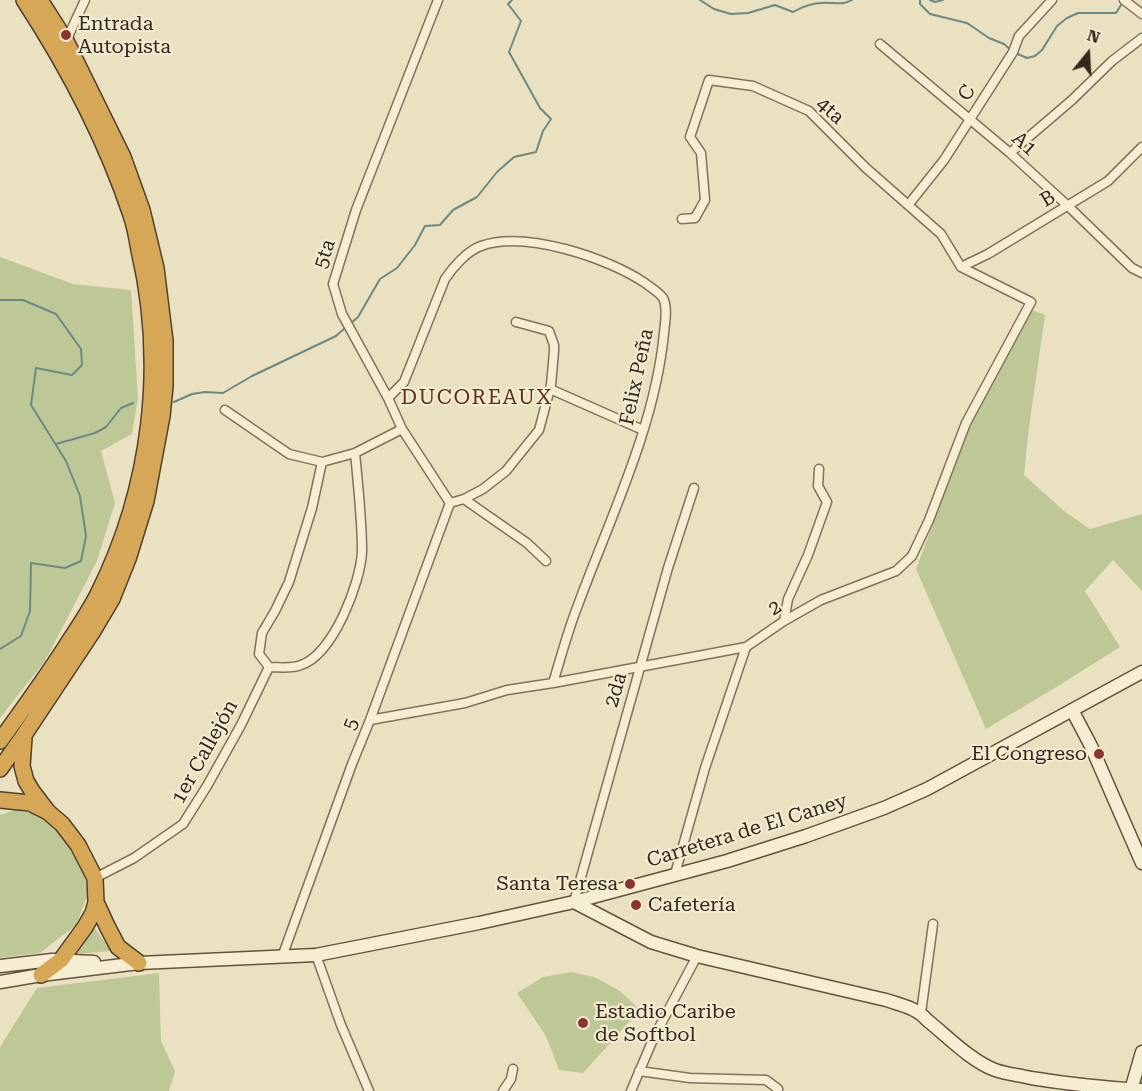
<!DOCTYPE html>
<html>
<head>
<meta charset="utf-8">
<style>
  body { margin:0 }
  #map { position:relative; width:1142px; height:1091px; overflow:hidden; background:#eae1c1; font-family:"Roboto Serif",serif }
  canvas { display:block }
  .north { position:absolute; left:1058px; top:24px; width:60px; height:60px; -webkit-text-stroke:4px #f3ebd0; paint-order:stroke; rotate:18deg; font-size:16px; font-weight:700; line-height:24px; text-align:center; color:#33291d }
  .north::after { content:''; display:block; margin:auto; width:21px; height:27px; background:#33291d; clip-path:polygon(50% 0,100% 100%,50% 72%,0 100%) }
</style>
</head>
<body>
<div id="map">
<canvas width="1142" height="1091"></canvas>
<div class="north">N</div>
</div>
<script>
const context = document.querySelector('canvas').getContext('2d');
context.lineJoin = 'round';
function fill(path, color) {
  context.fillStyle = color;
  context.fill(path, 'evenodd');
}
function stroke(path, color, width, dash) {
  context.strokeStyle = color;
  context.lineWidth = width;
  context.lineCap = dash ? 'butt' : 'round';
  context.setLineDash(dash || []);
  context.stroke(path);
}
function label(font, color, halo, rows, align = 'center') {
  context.font = font + ' "Roboto Serif",serif';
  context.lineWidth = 4.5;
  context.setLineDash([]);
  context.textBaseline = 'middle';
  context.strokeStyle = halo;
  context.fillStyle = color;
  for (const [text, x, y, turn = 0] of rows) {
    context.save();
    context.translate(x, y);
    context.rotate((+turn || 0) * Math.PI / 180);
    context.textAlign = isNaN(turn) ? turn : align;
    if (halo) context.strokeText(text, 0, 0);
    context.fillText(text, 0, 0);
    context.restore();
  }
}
const green = new Path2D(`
  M 0,257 L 73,284 L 131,290 L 138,398 L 132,434 L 101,451 L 115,503 L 97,561 L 45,661 L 0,718 Z
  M 1032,310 L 1045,315 L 1029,427 L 1024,475 L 1064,511 L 1090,529 L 1142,514 L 1142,591 L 1113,560 L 1085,591 L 1120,647 L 1058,686 L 986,729 L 916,569 L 971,424 Z
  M 15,810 L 46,816 L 65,834 L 83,865 L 88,894 L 76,925 L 40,953 L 0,958 L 0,815 Z
  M 94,927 L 111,951 L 77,954 Z
  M 571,972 L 594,977 L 620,991 L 640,1010 L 583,1073 L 559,1070 L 546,1036 L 517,993 L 543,977 Z
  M 159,973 L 161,1041 L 175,1071 L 169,1091 L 0,1091 L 0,1047 L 37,988 Z`);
const stream = new Path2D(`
  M 700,0 L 714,9 L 731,14 L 748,13 L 775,5 L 793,12 C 802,7 812,3 822,3 C 833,2 842,6 852,0
  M 920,0 L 920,4 L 930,14 L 967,23 L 989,38 L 1004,44 L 1013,52 L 1027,58 L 1035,56 L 1042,50 L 1057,26 L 1067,18 L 1078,13 L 1116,13 L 1123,2
  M 930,0 L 935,2 L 943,0
  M 0,300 L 23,300 L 56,314 L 81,349 L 82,365 L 72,375 L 36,368 L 31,405 L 66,461 L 80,496 L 86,536 L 81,561 L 65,568 L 31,563 L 30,611 L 21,636 L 0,649
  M 350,324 L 358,317 L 380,279 L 397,268 L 415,245 L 425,226 L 440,225 L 453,210 L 477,197 L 497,172 L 514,157 L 536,152 L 543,131 L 551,119 L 540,108 L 509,52 L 521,21 L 508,4 L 512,0
  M 174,402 L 192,394 L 205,392 L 223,393 L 252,376 L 336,336 L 345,328
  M 56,444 L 95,433 L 106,427 L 121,408 L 133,403`);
const street = new Path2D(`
  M 438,0 L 356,210 L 333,284 L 342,314 L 388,398 L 402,429 L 450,503
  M 1124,0 L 1142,14
  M 64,41 L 66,41 L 85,0
  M 880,44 L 1010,153 L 1068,206 L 1132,268 L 1142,273
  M 1010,153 L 1072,100 L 1112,61 L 1142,38
  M 909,204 L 944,160 L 1013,52 L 1019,36 L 1052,0
  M 961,267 L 988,254 L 1108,181 L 1142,147
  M 550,389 L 643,430
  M 388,398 L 404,382 L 445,279 C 453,267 467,251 481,246 C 525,230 608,258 645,283 C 650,287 659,292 663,298 C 668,307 665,323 664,333 C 655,427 610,518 578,605 C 568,630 561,657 553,683
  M 225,410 L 289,454 L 322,462 L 355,453 L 402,429
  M 464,499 L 527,543 L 546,561
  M 450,503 L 464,499 L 483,489 L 506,471 L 539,430 L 551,385 L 554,351 L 554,345 L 549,331 L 516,322
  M 784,621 L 788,599 L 808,555 L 827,502 L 818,486 L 819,469
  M 269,667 C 279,667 292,669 301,665 C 333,655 361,582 362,551 C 362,520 358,484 355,453
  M 269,667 L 259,654 L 262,633 L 275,611 L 289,582 L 312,508 L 322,462
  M 370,720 L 465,703 L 507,690 L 553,683 L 746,647 L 784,621 L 821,600 L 896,571 L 912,556 L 929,520 L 966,423 L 1031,302 L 961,267 L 941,234 L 866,168 L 809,111 L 753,86 L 709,80 L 690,137 L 701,153 L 705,200 L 695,218 L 682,219
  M 675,874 L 705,768 L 746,647
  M 95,878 L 134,858 L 183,824 L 207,786 L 241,725 L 269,667
  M 574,902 L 668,568 L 694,488
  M 316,955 L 341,1025 L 369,1091
  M 282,957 L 352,764 L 370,720 L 450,503
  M 921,1013 L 933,924
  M 639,1071 L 690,1078 L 766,1080 L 778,1089 L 777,1091
  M 503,1091 L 511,1079 L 513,1069
  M 631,1091 L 654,1037 L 697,956`);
const secondary = new Path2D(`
  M 1072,710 L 1091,746 L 1142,863
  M 574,902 L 651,942 L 697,956 L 886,1000 C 901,1005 917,1008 927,1020 C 947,1036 971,1061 995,1070 C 1006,1074 1019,1075 1031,1078 C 1068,1084 1105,1088 1142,1090
  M 0,966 L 52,960 L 94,962
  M 0,982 L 41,975 L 139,963 L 316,955 L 479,923 L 574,902 L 727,861 L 806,836 L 884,808 L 927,789 L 1142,672
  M 1131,1090 L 1142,1052`);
const highway = new Path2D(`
  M 24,738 L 22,766 L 26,781 L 32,791 L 48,812 L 62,824 L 78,845 L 95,878 L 96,902 L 93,913 L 85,927 L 61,960 L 41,975
  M 0,741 C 24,708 48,675 70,640 C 80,625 90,610 98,594 C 151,488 166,366 139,250 C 137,238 135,226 131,215 C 106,140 67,66 24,0
  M 0,769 L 24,735 L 93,631 L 112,599 L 128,559 L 146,501 L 162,416 L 165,386 L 165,341 L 156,268 L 142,210 L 123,157 L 66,41 L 40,0
  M 0,800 L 30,803 L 46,811
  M 96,902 L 107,926 L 118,947 L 139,963`);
const markers = [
  [66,35,6,"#8e342e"],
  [1099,754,6,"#8e342e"],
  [630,884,6,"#8e342e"],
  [636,905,6,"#8e342e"],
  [583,1023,6,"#8e342e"]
];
const poiNames = [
  ["Entrada",78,24],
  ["Autopista",78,47],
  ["El Congreso",1087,754,"right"],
  ["Santa Teresa",618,884,"right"],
  ["Cafetería",648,905],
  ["Estadio Caribe",595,1012],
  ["de Softbol",595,1035]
];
const streetNames = [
  ["C",967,93,-58],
  ["4ta",830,111,41],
  ["A1",1024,144,42],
  ["B",1048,199,-31],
  ["5ta",325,254,-72],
  ["Felix Peña",637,377,-78],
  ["2",775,608,-31],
  ["2da",616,690,-74],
  ["5",351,724,-68],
  ["1er Callejón",205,752,-61],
  ["Carretera de El Caney",747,831,-17]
];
const neighbourhoodNames = [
  ["DUCOREAUX",477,398]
];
fill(green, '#bec896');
stroke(stream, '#6b8a85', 2);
stroke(street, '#83725a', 11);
stroke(secondary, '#64543d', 15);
stroke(highway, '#50412e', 18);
stroke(street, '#f6eed3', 8);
stroke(secondary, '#f6eed3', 12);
stroke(highway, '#d6a756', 15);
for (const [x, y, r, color] of markers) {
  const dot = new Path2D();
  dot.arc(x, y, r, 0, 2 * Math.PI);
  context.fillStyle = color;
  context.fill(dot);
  stroke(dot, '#f3ebd0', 2);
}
label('20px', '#33291d', '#f3ebd0', poiNames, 'left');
label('20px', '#33291d', '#f3ebd0', streetNames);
context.letterSpacing = '1.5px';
label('21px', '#5d311f', '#f3ebd0', neighbourhoodNames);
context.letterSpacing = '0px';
</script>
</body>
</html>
